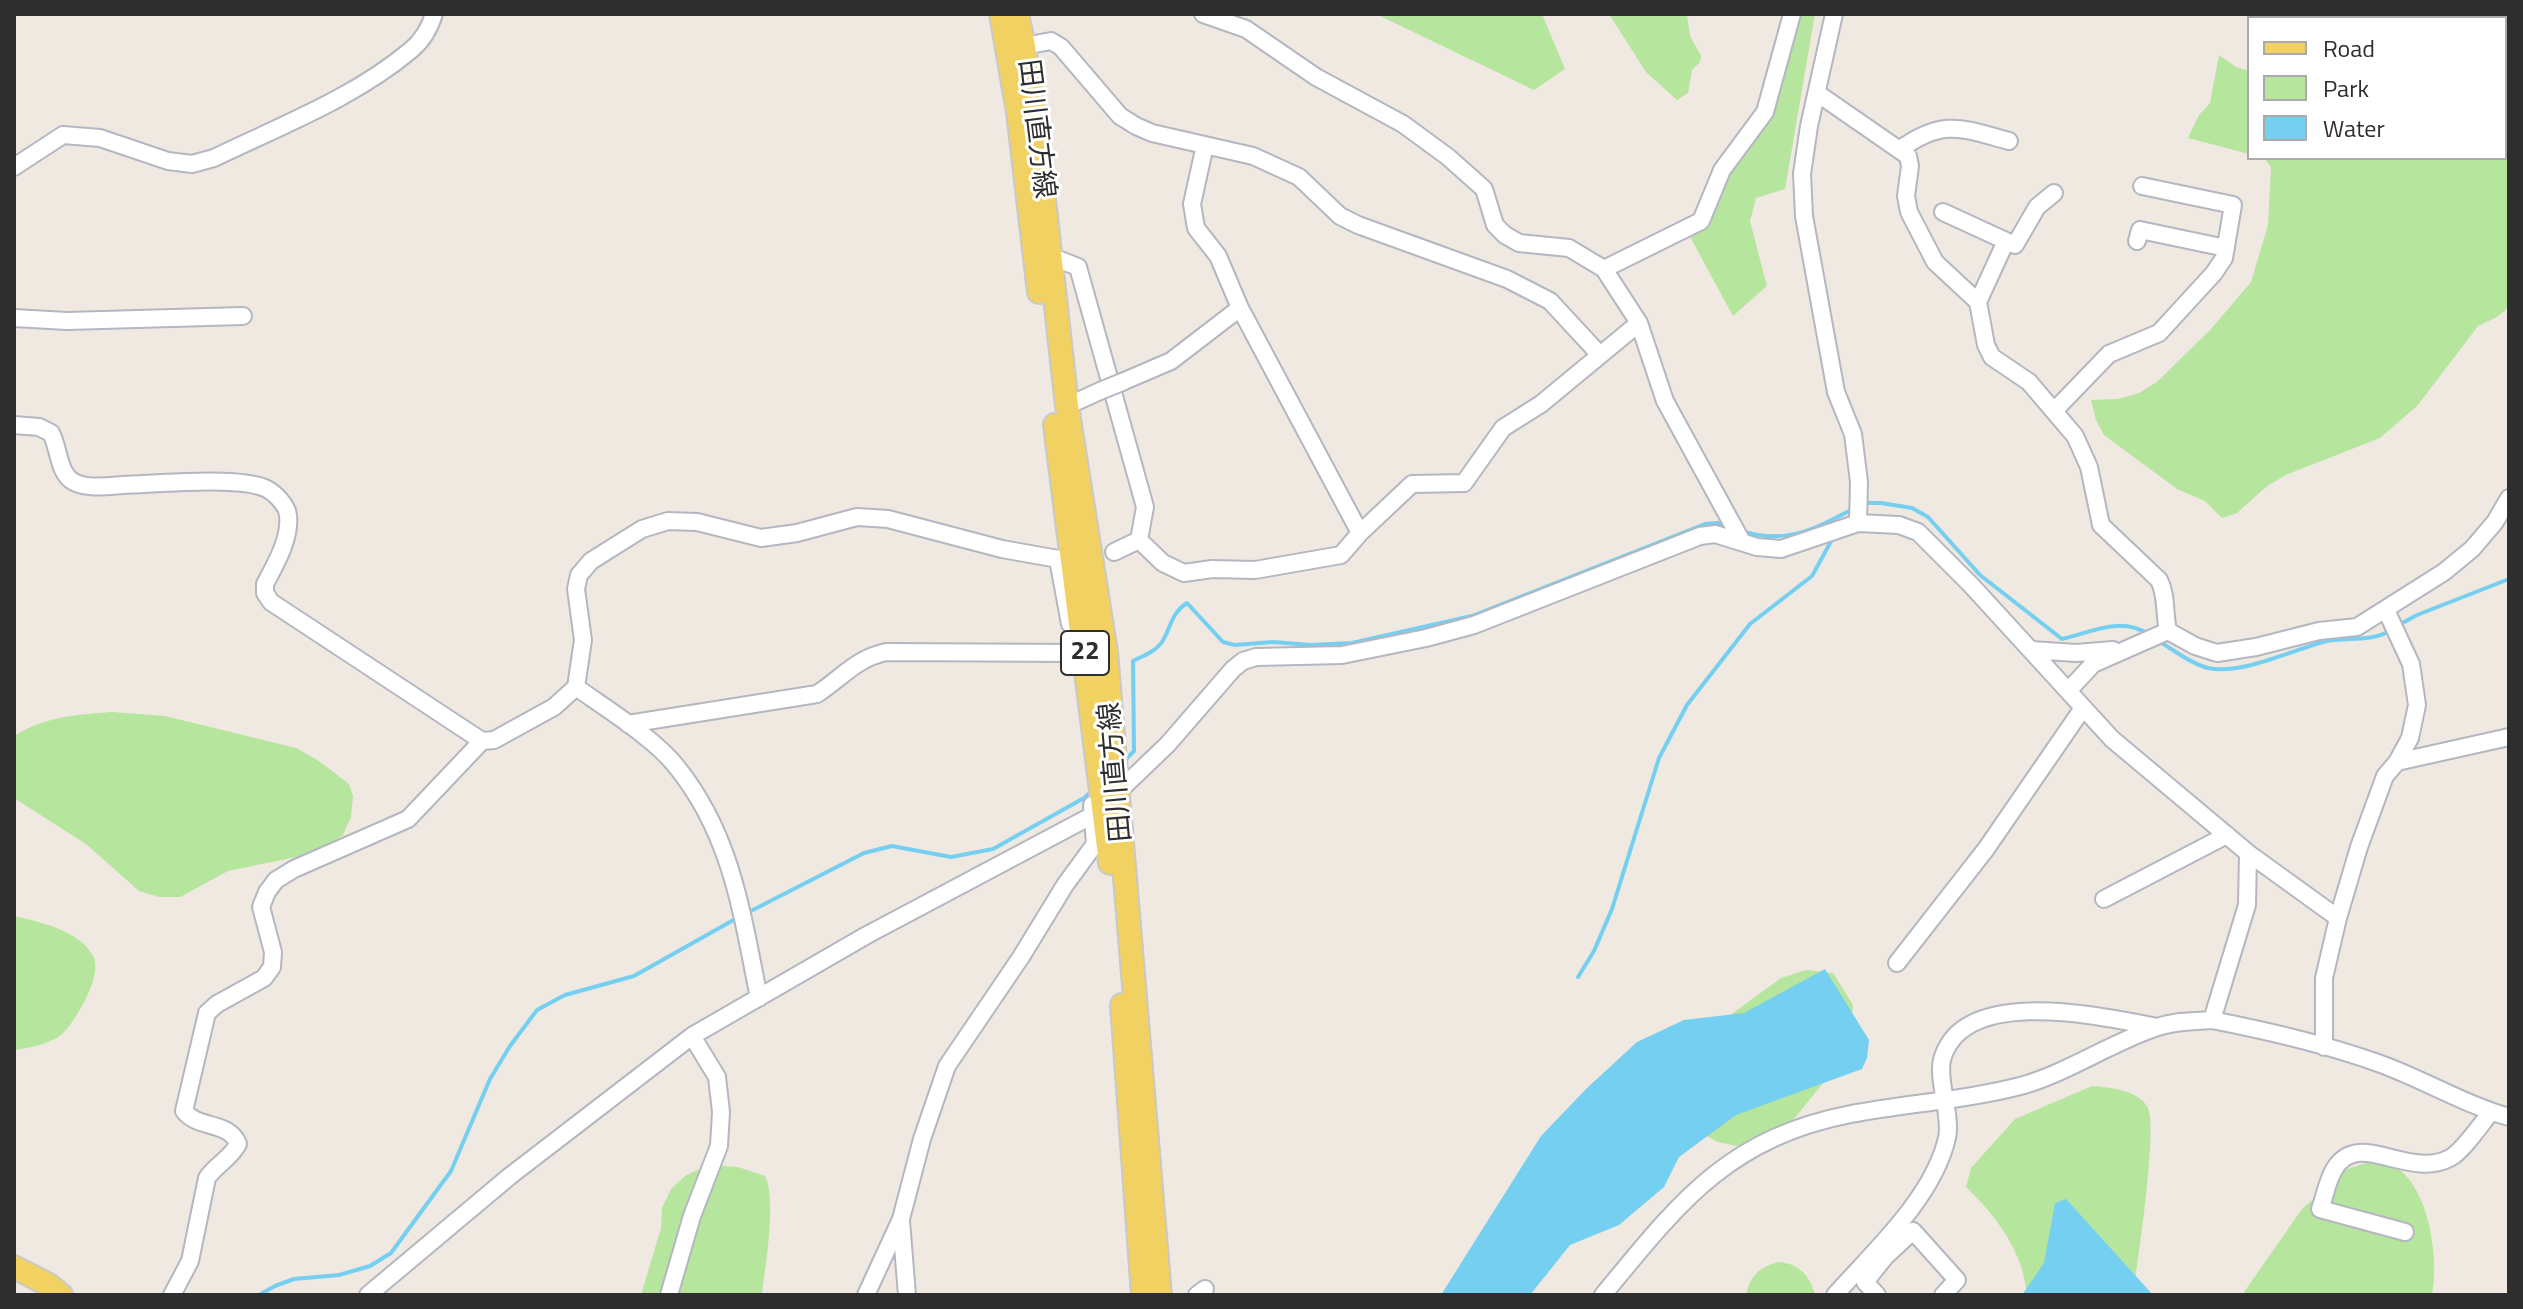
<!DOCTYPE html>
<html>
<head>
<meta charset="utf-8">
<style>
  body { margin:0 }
  #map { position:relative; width:2523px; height:1309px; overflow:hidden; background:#efe9e1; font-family:"Titillium Web",sans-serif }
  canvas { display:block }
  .frame { position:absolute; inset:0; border:16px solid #2e2e2e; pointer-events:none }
  .legend { position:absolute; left:2247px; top:16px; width:260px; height:144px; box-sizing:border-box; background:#fff; border:2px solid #ababab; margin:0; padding:10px 14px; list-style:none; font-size:24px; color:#2e2e2e }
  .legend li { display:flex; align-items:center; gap:16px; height:40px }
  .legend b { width:40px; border:2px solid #ababab }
</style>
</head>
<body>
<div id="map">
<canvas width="2523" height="1309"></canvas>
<div class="frame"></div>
<ul class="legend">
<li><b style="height:10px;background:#f2d163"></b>Road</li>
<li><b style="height:22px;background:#b6e59e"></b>Park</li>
<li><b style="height:22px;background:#75cff0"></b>Water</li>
</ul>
</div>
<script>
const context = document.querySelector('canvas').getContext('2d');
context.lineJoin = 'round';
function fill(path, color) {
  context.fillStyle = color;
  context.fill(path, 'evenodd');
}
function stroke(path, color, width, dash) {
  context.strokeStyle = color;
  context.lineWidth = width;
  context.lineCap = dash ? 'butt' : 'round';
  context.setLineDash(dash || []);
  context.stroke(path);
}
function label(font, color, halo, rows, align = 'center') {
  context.font = font + ' "Titillium Web","Noto Sans JP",sans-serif';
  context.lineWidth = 6;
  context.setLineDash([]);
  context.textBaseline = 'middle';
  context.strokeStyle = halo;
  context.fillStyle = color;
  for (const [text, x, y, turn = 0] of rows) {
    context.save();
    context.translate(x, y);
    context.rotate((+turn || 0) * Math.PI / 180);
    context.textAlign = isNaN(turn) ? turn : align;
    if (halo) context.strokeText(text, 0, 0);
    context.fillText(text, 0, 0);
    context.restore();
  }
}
const green = new Path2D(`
  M 1376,14 L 1542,14 L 1565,69 L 1534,90 Z
  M 1609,14 L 1687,14 L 1690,36 L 1701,56 L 1700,62 L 1692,70 L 1688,93 L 1677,100 L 1646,72 Z
  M 1797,14 L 1815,14 L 1785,189 L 1756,198 L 1750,221 L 1767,286 L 1733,316 L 1688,233 L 1731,166 L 1771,114 Z
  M 2300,14 L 2403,14 L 2405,18 L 2301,18 Z
  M 2471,14 L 2509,14 L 2509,51 L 2505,49 L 2505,18 L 2475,18 Z
  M 2219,55 L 2236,67 L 2249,71 L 2249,154 L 2188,138 L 2199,115 L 2210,103 Z
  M 2505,117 L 2509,120 L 2509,307 L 2497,317 L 2478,326 L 2418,405 L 2380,438 L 2288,474 L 2267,486 L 2237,513 L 2222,518 L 2205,501 L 2177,489 L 2104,435 L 2096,420 L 2091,400 L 2118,399 L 2139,393 L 2157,382 L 2211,329 L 2251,282 L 2268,225 L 2271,167 L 2264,158 L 2505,158 Z
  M 112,712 L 165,716 L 296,748 L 319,761 L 349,784 L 353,796 L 351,817 L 343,835 L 320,852 L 228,871 L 180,897 L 159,897 L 139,891 L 86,844 L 14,798 L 14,736 C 46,716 76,715 112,712 Z
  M 14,916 C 40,922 82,931 94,958 C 102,976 75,1023 61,1035 C 49,1044 29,1048 14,1050 Z
  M 1806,970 L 1833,973 L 1853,1005 L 1852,1016 L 1828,1077 L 1789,1125 L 1756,1144 L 1737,1146 L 1718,1142 L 1686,1125 L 1695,1052 L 1733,1013 L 1781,978 Z
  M 2092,1086 C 2111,1088 2135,1089 2147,1106 C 2159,1124 2137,1265 2133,1295 L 2027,1295 C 2023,1251 1997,1217 1966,1187 L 1971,1168 L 2015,1119 Z
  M 2372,1161 C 2381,1164 2393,1165 2401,1171 C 2430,1195 2439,1261 2432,1295 L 2242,1295 L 2302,1209 L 2347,1169 Z
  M 708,1165 L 738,1167 L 765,1176 C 777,1199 765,1268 762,1295 L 641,1295 L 661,1228 L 662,1208 L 671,1189 L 685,1176 Z
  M 1778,1262 C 1798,1263 1810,1275 1815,1295 L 1746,1295 C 1751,1275 1758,1268 1778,1262 Z`);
const water = new Path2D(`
  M 1825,969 L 1869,1040 L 1867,1058 L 1862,1069 L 1736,1115 L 1679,1157 L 1664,1187 L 1619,1225 L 1570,1245 L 1530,1295 L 1441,1295 L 1541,1136 L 1587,1088 L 1637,1042 L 1684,1020 L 1744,1013 Z
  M 2066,1199 L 2153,1295 L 2022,1295 L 2044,1263 L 2055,1203 Z`);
const stream = new Path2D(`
  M 1864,503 L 1881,503 L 1912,508 L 1928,517 L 1980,575 L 2062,639 C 2092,632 2121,616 2148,634
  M 1741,531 C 1786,545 1813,530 1853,509
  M 2397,626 L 2417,615 L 2509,579
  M 2159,641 C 2173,650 2192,664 2208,668 C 2242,675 2290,651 2323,642 C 2345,636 2368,643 2390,631
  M 1124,761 L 1134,751 L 1133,661 C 1143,656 1156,651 1162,642 C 1171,628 1171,613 1187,603 L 1223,642 L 1235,645 L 1273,642 L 1311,645 L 1352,643 L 1472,616 L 1705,524 L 1718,523 L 1728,527
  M 745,914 L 864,853 L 892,846 L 951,857 L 993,849 L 1084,798 L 1094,789
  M 1578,977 L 1594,951 L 1612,909 L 1659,758 L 1687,705 L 1750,624 L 1812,576 L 1834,536
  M 259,1295 L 275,1286 L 294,1279 L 339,1275 L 370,1266 L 391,1253 L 451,1171 L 490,1079 L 510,1046 L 537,1010 L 565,995 L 634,976 L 737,918`);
const minor = new Path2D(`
  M 1203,14 L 1246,29 L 1316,77 L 1403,124 L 1448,157 L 1484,189 L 1495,225 L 1505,235 L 1519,243 L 1569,248 L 1604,269 L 1639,323 L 1665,401 L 1741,540
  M 1834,14 L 1809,126 L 1802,174 L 1804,216 L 1836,392 L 1853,434 L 1859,482 L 1858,523
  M 2419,14 L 2421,18
  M 1024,46 L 1051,41 L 1061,47 L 1120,116 L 1136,126 L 1152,133 L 1253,156 L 1299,177 L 1340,216 L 1358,225 L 1507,279 L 1550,301 L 1600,355
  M 1817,93 L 1908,156 L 1910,166 L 1906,196 L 1909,212 L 1935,262 L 1978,302 L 1986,345 L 1992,357 L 2029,382 L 2075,436 L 2089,467 L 2101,525 L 2159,580 C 2167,595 2164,613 2168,631
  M 2505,99 L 2509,101
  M 1205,145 L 1192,204 L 1196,228 L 1218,256 L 1240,308 L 1360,533
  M 1899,150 C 1943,118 1961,128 2009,141
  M 14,167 L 63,135 L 100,138 L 168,161 L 192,164 L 214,158 C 280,126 354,98 411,50 C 422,41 430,27 434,14
  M 1943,212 L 2006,241 L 1978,302
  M 2006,241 L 2015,245 L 2037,207 L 2054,193
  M 2137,241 L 2140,230 L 2226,248
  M 1050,256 L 1078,267 L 1145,507 L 1139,540
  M 1604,269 L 1701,221 L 1722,170 L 1765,112 L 1792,14
  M 14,318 L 67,321 L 243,316
  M 1122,382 L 1171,361 L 1240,308
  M 1067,406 L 1100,391
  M 2054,411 L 2109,354 L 2159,333 L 2214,273 L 2224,258 L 2233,205 L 2142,186
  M 14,425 L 39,427 L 51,433 C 59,447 58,474 74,482 C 87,489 108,486 123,485 C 156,484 237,476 265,488 C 274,492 287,505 288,515 C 291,538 275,565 265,584 L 265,593 L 271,602 L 482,741 L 494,740 L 554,707 L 576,687 L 583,640 L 576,589 L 579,575 L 591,561 L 642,529 L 668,521 L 697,522 L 761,538 L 797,533 L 857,517 L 888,519 L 1002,549 L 1058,559 L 1068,557
  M 1114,552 L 1139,540 L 1163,563 L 1184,573 L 1212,569 L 1255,570 L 1341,555 L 1360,533 L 1412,484 L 1464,483 L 1503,428 L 1541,404 L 1639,323
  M 1058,559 L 1070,624
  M 2031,650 L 2076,653 L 2113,650
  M 576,687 C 605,708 654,738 676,766 C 732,835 742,914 759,998
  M 2068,691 L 2093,664 L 2168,631 L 2195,646 L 2217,653 L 2256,647 L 2319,631 L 2357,627 L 2444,572 L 2472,549 L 2495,522 L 2509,498
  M 628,724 L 817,694 C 843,677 855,659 886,652 L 1078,653
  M 2397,762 L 2509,737
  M 1119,791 L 1168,744 L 1233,669 L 1243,661 L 1256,657 L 1342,655 L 1426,638 L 1474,625 L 1700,536 L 1715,534 L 1757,547 L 1781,549 L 1858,523 L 1899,525 L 1918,532 L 1971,585 L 2112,739 L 2248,853 L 2338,918
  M 2104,899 L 2227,835
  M 1897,963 L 1986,849 L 2083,708
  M 2212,1020 C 2268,1031 2325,1044 2378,1063 C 2423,1079 2463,1104 2509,1117
  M 2324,1047 L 2324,978 L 2338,918 L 2359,847 L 2385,776 L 2397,762 L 2410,738 L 2417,705 L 2411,664 L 2386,610
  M 901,1221 L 907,1295
  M 2405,1232 L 2320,1209 C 2325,1197 2327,1180 2335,1168 C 2360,1129 2408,1180 2450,1158 C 2463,1151 2481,1124 2491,1112
  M 172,1295 L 190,1261 L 207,1178 C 216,1165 231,1158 238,1144 C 230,1121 197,1129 184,1111 L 207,1013 L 217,1004 L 264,978 L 272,967 L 273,952 L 261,907 L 267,892 L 276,880 L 294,869 L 408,819 L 482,741
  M 368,1295 L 510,1176 L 692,1036 L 867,935 L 1093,815
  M 669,1295 L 692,1216 L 719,1146 L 721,1112 L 717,1077 L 692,1036
  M 866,1295 L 901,1219 L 922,1139 L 947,1066 L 1021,957 L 1065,885 L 1095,844 L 1092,805
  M 1197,1295 L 1205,1289
  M 1603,1295 C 1678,1204 1727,1138 1851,1114 C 1908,1103 1968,1100 2024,1085 C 2071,1071 2112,1042 2158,1027 C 2175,1021 2194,1021 2212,1020 L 2247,905 L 2248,853
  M 1835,1295 C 1874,1251 1933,1198 1947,1138 C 1952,1116 1937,1080 1942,1060 C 1962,984 2104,1017 2157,1027
  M 1877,1295 L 1865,1282 L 1885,1257 L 1913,1231 L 1957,1280 L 1943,1295`);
const major = new Path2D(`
  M 1001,14 L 1018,112 L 1039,292
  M 1017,14 L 1024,46 L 1039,154 L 1067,406 L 1106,652 L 1160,1295
  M 1055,425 L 1110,863
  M 1122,1005 L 1143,1295
  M 14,1267 L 49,1285 L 61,1295`);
const minorBridge = new Path2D(`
  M 1100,391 L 1122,382`);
const shields = [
  [1085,653,48]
];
const shieldNames = [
  ["22",1085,653]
];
const streetNames = [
  ["田川直方線",1035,129,83],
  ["田川直方線",1117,772,-95]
];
fill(green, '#b6e59e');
fill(water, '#75cff0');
stroke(stream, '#75cff0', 4);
stroke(minor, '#b4b7c1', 20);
stroke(major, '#c9c9c9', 26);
stroke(minor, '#fff', 16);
stroke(major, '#f2d163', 22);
stroke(minorBridge, '#b4b7c1', 20, []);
stroke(minorBridge, '#fff', 16);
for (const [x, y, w] of shields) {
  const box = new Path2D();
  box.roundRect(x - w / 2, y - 22, w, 44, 6);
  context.fillStyle = '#fff';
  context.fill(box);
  stroke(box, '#2e2e2e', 2);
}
label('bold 26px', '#2e2e2e', null, shieldNames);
label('28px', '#2e2e2e', '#fff', streetNames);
</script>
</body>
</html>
